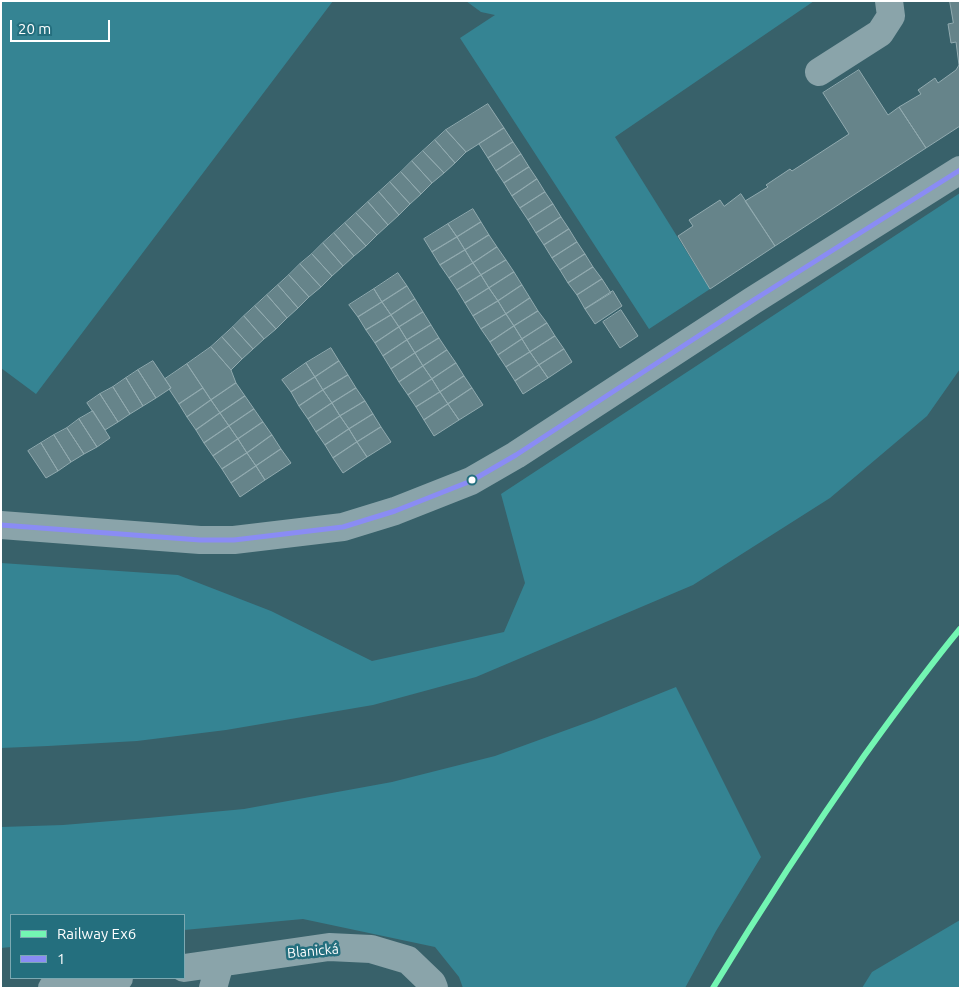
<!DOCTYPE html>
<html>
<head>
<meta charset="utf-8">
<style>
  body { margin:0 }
  #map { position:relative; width:961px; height:989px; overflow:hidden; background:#38616a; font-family:Ubuntu,sans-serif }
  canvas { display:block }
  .frame { position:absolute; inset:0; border:2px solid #fff; pointer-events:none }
  .legend { position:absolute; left:10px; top:914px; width:175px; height:65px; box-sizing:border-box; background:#246f7e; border:1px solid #7ca9b2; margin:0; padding:6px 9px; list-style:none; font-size:15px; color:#fff }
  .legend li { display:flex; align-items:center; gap:10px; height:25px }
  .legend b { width:25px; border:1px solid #7ca9b2 }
  .scale { position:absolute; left:10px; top:20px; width:100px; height:22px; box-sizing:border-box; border:2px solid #fff; border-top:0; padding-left:6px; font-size:15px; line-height:18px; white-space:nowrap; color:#fff; -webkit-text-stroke:4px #246f7e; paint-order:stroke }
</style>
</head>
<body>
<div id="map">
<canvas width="961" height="989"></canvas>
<div class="frame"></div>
<ul class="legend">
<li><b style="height:6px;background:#73f6b3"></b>Railway Ex6</li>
<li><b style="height:6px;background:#8a8cf4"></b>1</li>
</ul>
<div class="scale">20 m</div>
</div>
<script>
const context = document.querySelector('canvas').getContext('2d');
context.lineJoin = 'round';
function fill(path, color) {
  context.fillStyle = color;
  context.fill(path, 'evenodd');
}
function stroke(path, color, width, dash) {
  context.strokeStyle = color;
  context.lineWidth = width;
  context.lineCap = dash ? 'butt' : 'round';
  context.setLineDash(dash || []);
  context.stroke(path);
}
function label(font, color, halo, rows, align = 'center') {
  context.font = font + ' Ubuntu,sans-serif';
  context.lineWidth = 5;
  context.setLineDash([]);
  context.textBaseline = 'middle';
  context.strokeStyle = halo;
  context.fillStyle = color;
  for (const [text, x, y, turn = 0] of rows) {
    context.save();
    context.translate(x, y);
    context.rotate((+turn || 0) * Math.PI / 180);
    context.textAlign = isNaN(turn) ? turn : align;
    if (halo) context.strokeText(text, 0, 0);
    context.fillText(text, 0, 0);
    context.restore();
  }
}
const green = new Path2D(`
  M 1,1 L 333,1 L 36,394 L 1,368 Z
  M 466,1 L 814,1 L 615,137 L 710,289 L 649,329 L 460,38 L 495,15 L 481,12 Z
  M 960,193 L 960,369 L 927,416 L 830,498 L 693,585 L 476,677 L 373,705 L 226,730 L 137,741 L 48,746 L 1,748 L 1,563 L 178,575 L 271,611 L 372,661 L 504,632 L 525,583 L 501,494 Z
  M 676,687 L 761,857 L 716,931 L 685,988 L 463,988 L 459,977 L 435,947 L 303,919 L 184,930 L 184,915 L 11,915 L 11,947 L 1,948 L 1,827 L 63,825 L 148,818 L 244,809 L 392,782 L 495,756 L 594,720 Z
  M 960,920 L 960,988 L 862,988 L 872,972 Z`);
const building = new Path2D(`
  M 950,1 L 960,1 L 960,126 L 926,148 L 899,107 L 921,94 L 918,90 L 935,78 L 938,83 L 956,70 L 959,65 L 956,42 L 951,43 L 948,24 L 953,23 Z
  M 859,70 L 888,115 L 899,107 L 926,148 L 775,246 L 745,201 L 768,187 L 766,185 L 790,169 L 792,171 L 849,134 L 823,93 Z
  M 488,104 L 504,128 L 466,152 L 446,130 Z
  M 504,128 L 513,142 L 488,158 L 479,144 Z
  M 446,130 L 466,152 L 455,163 L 435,140 Z
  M 435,140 L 455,163 L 444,173 L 423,151 Z
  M 513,142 L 521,154 L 496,171 L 488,158 Z
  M 423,151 L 444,173 L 432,183 L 412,161 Z
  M 521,154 L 529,167 L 504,183 L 496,171 Z
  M 412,161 L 432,183 L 421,194 L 401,172 Z
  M 529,167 L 537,179 L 512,196 L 504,183 Z
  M 401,172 L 421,194 L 410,204 L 390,182 Z
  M 537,179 L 545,192 L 520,208 L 512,196 Z
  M 390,182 L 410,204 L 399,215 L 379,192 Z
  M 379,192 L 399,215 L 388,225 L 368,202 Z
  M 545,192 L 553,204 L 528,220 L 520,208 Z
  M 741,194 L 775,246 L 710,289 L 678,236 L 693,226 L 689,220 L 720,200 L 724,206 Z
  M 368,202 L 388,225 L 377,235 L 356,213 Z
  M 553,204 L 561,217 L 536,233 L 528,220 Z
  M 473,209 L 481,222 L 457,237 L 448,224 Z
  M 356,213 L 377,235 L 366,246 L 345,223 Z
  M 561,217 L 569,229 L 544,245 L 536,233 Z
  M 481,222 L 489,235 L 465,250 L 457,237 Z
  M 345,223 L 366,246 L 354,256 L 334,233 Z
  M 448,224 L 457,237 L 432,252 L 424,239 Z
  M 569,229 L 577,242 L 552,258 L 544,245 Z
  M 334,233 L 354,256 L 343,266 L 323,243 Z
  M 489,235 L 497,247 L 473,263 L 465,250 Z
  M 457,237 L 465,250 L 440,265 L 432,252 Z
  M 577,242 L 585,254 L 560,270 L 552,258 Z
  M 323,243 L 343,266 L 332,276 L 312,254 Z
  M 497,247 L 506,260 L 481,275 L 473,263 Z
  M 465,250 L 473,263 L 449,278 L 440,265 Z
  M 312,254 L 332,276 L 321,287 L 300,264 Z
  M 585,254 L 593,267 L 568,283 L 560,270 Z
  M 506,260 L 514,272 L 489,288 L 481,275 Z
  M 473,263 L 481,275 L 457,290 L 449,278 Z
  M 300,264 L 321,287 L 309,297 L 289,275 Z
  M 593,267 L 602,279 L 577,295 L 568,283 Z
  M 514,272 L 522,285 L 498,301 L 489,288 Z
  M 398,273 L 407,286 L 382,302 L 374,289 Z
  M 289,275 L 309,297 L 298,308 L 278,285 Z
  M 481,275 L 489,288 L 465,303 L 457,290 Z
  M 602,279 L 611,293 L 585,309 L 577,295 Z
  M 278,285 L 298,308 L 287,318 L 267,295 Z
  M 522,285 L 530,298 L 506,314 L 498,301 Z
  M 407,286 L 415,299 L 391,315 L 382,302 Z
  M 489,288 L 498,301 L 473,316 L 465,303 Z
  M 374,289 L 382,302 L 358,317 L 349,305 Z
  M 613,291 L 622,306 L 595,324 L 585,309 Z
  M 267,295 L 287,318 L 276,329 L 255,306 Z
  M 530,298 L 538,311 L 514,326 L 506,314 Z
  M 415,299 L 423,312 L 399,327 L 391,315 Z
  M 498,301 L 506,314 L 481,329 L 473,316 Z
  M 382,302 L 391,315 L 366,330 L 358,317 Z
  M 255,306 L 276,329 L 264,339 L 244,316 Z
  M 621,310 L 638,336 L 620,348 L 603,322 Z
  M 538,311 L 547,323 L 522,339 L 514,326 Z
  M 423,312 L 431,325 L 407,340 L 399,327 Z
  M 506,314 L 514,326 L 490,342 L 481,329 Z
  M 391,315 L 399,327 L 375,343 L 366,330 Z
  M 244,316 L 264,339 L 253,349 L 233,327 Z
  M 547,323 L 555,336 L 530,352 L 522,339 Z
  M 431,325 L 439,338 L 415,353 L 407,340 Z
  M 514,326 L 522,339 L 498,355 L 490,342 Z
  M 233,327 L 253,349 L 242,359 L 222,337 Z
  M 399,327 L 407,340 L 383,356 L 375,343 Z
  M 555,336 L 564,349 L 539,365 L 530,352 Z
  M 222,337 L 242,359 L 231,370 L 211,347 Z
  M 439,338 L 447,350 L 423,366 L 415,353 Z
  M 522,339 L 530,352 L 506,367 L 498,355 Z
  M 407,340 L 415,353 L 391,369 L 383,356 Z
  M 211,347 L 231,370 L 236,383 L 211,400 L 187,364 Z
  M 331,348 L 339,361 L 315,377 L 306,363 Z
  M 564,349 L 572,362 L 548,378 L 539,365 Z
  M 447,350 L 456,363 L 432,379 L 423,366 Z
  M 530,352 L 539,365 L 515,381 L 506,367 Z
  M 415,353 L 423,366 L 399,382 L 391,369 Z
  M 153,361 L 171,388 L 156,398 L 138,370 Z
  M 339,361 L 348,375 L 323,390 L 315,377 Z
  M 306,363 L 315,377 L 291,392 L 282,380 Z
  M 456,363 L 464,376 L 440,392 L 432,379 Z
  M 187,364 L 203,388 L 179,404 L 169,389 L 171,388 L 165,379 Z
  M 539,365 L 548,378 L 523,394 L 515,381 Z
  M 423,366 L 432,379 L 408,395 L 399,382 Z
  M 138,370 L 156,398 L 143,406 L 126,378 Z
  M 348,375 L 356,388 L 332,403 L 323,390 Z
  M 464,376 L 472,388 L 448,404 L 440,392 Z
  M 315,377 L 323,390 L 299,406 L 291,392 Z
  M 126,378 L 143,406 L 130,414 L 113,387 Z
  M 432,379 L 440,392 L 416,407 L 408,395 Z
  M 236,383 L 245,396 L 220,413 L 211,400 Z
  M 113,387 L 130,414 L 118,422 L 100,394 Z
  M 203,388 L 211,400 L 187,417 L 179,404 Z
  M 356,388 L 365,401 L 340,416 L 332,403 Z
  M 472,388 L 483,405 L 459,420 L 448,404 Z
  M 323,390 L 332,403 L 308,419 L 299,406 Z
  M 440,392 L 448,404 L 424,420 L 416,407 Z
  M 100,394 L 118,422 L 105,430 L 87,403 Z
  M 245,396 L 254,409 L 229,426 L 220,413 Z
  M 211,400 L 220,413 L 196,430 L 187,417 Z
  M 365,401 L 373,414 L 349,429 L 340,416 Z
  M 332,403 L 340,416 L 316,432 L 308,419 Z
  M 448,404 L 459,420 L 434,436 L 424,420 Z
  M 254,409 L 263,422 L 238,439 L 229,426 Z
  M 93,411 L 110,438 L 97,447 L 79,419 Z
  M 220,413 L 229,426 L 204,443 L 196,430 Z
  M 373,414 L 381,427 L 357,442 L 349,429 Z
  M 340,416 L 349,429 L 325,445 L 316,432 Z
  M 79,419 L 97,447 L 84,454 L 67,428 Z
  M 263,422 L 272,435 L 247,453 L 238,439 Z
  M 229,426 L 238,439 L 213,456 L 204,443 Z
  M 381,427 L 391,442 L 367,457 L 357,442 Z
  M 67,428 L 84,454 L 71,462 L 54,435 Z
  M 349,429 L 357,442 L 333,458 L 325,445 Z
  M 54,435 L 71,462 L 58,471 L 41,443 Z
  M 272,435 L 281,449 L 256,466 L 247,453 Z
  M 238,439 L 247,453 L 222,469 L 213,456 Z
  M 357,442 L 367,457 L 343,473 L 333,458 Z
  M 41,443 L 58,471 L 46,478 L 28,451 Z
  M 281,449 L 291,463 L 265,480 L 256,466 Z
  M 247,453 L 256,466 L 231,483 L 222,469 Z
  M 256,466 L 265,480 L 240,497 L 231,483 Z`);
const minor = new Path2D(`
  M 819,72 L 880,33 L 891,16 L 889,1
  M 1,525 L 200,540 L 234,540 L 343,527 L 395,511 L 471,481 L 516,455 L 752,301 L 960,170
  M 184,968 L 329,947 L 371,949 L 408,960 L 432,983 L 434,988
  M 52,988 L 119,978
  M 213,988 L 220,963`);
const bus1 = new Path2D(`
  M 1,525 L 200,540 L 234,540 L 343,527 L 395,511 L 471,481 L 516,455 L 752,301 L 960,170`);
const rail1 = new Path2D(`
  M 713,988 C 761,909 811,832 864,756 C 895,713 926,670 960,629`);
const markers = [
  [472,480,4.5,"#fff"]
];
const streetNames = [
  ["Blanická",313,951,-5]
];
fill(green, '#358493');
fill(building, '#66848a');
stroke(building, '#91aaaf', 1);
stroke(minor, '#8aa4aa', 28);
stroke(bus1, '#8a8cf4', 5);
stroke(rail1, '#73f6b3', 6);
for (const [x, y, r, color] of markers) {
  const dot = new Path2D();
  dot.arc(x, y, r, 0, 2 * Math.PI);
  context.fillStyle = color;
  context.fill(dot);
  stroke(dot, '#246f7e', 2);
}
label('14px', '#fff', '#246f7e', streetNames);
</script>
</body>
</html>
